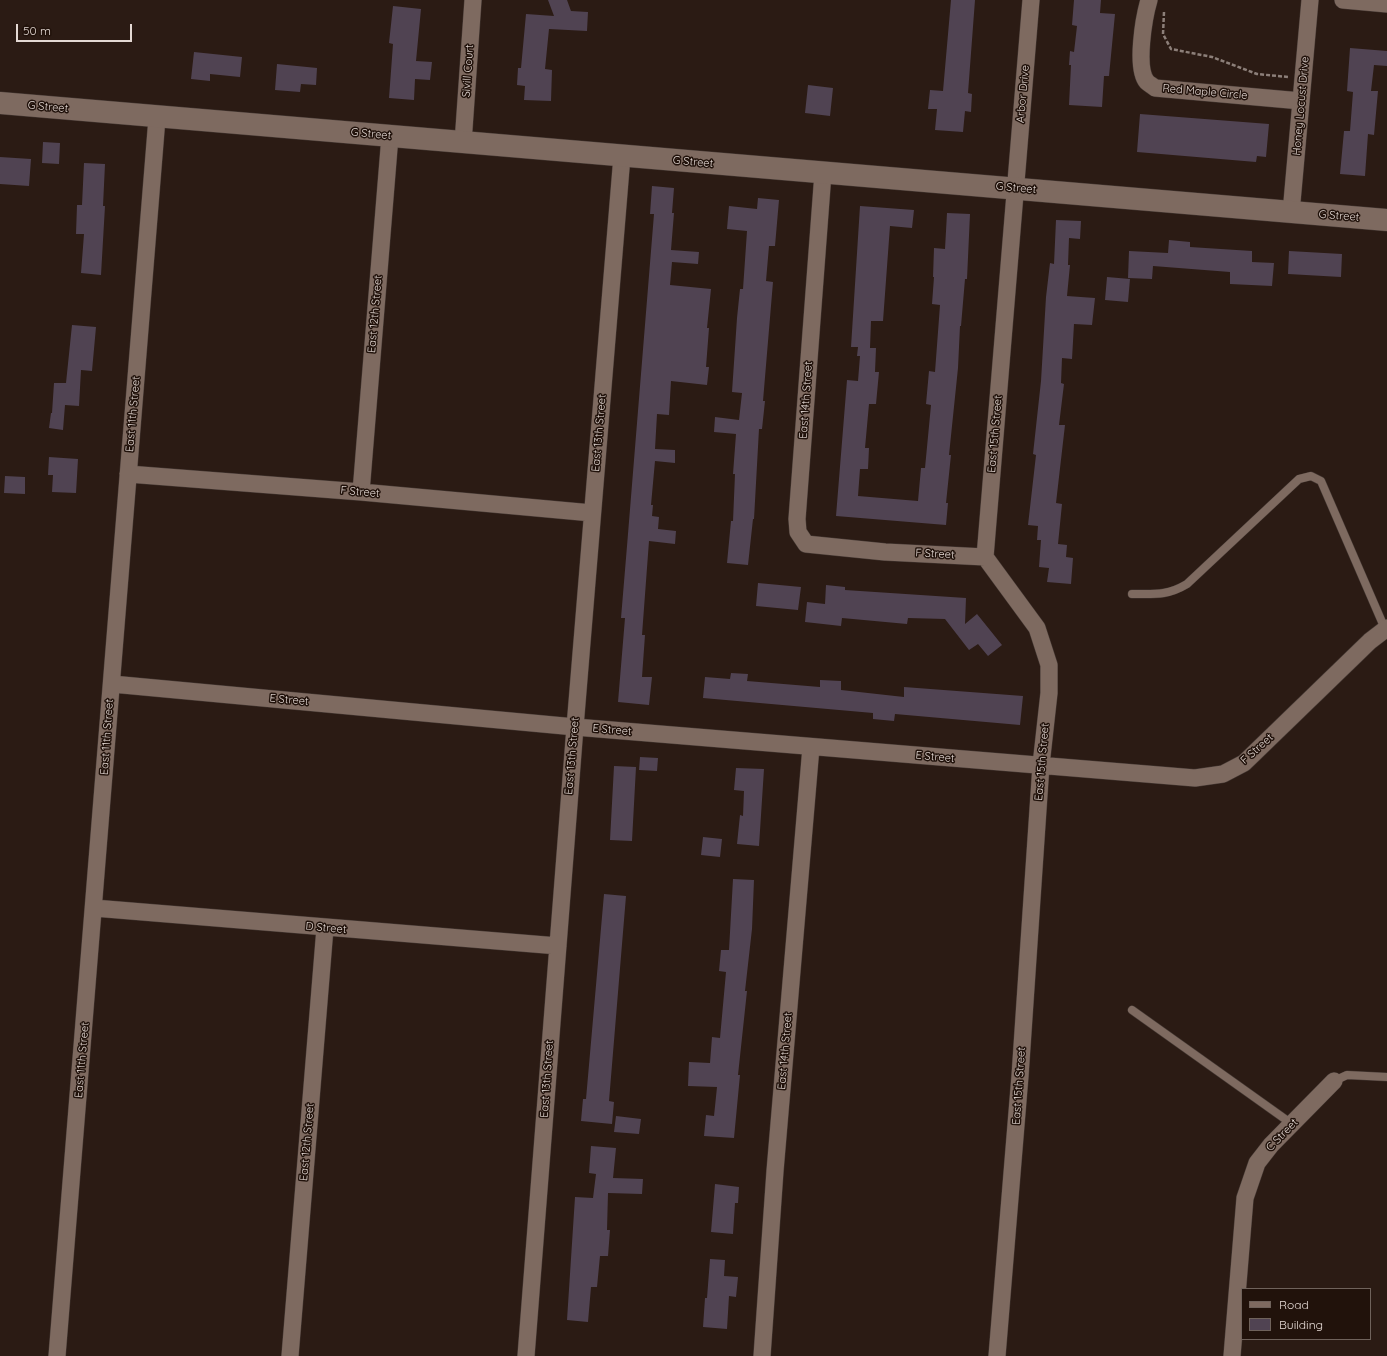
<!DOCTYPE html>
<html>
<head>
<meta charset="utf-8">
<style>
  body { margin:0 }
  #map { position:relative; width:1387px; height:1356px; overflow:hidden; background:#2b1b14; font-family:Quicksand,sans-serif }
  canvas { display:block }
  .legend { position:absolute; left:1241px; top:1288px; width:130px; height:52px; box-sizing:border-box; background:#21120b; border:1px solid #6f625b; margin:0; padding:5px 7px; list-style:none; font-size:12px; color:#e4d9d4 }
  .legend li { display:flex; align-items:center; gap:8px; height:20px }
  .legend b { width:20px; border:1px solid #6f625b }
  .scale { position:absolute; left:16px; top:24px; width:116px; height:18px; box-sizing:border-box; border:2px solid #e4d9d4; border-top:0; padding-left:5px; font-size:12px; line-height:14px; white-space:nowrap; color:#e4d9d4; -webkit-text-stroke:3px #21120b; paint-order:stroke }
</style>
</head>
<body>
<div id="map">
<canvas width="1387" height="1356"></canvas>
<ul class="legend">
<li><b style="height:5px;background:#7e6a60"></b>Road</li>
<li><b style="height:11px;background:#504352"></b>Building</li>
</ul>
<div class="scale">50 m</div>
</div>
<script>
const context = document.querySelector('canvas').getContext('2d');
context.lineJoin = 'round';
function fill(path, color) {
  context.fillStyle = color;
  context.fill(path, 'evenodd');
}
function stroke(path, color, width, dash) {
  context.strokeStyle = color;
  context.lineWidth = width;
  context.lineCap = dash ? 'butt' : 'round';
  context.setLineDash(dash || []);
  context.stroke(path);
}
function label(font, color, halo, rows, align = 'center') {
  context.font = font + ' Quicksand,sans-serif';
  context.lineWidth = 3;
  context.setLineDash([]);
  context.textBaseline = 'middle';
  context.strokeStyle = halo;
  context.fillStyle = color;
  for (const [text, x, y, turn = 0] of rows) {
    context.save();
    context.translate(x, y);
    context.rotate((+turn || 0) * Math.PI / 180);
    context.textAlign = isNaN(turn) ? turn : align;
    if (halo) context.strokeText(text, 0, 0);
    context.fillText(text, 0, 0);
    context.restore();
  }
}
const building = new Path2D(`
  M 548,0 L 567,0 L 571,11 L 588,12 L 587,31 L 549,29 L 545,69 L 552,70 L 551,101 L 524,100 L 525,86 L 517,85 L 518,68 L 521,68 L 526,14 L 554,16 Z
  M 951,0 L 975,0 L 968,93 L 972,94 L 971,112 L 965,111 L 963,132 L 935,130 L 937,109 L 928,109 L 930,90 L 943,91 Z
  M 1074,0 L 1101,0 L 1100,13 L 1115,14 L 1109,76 L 1104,76 L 1102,107 L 1069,105 L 1071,65 L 1069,65 L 1070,51 L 1074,52 L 1077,26 L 1072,25 Z
  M 393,6 L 421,9 L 416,61 L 432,62 L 430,80 L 415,79 L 414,100 L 389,98 L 393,44 L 389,43 Z
  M 1350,48 L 1387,51 L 1387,66 L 1374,65 L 1371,91 L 1378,91 L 1374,135 L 1368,134 L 1365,176 L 1340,174 L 1344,131 L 1350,131 L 1353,92 L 1347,91 Z
  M 194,52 L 242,57 L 240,77 L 210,74 L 210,81 L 191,79 Z
  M 277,64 L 317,68 L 316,85 L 301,84 L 300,92 L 275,90 Z
  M 808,85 L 833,88 L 830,116 L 805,113 Z
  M 1140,114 L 1269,124 L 1266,157 L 1257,156 L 1256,162 L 1137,152 Z
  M 43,142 L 60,143 L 59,164 L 42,163 Z
  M 0,157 L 31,159 L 29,186 L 0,184 Z
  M 84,163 L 105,164 L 103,206 L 105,206 L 101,275 L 81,273 L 84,234 L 76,234 L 77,205 L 82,205 Z
  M 652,186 L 674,188 L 672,213 L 674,213 L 671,250 L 699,252 L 698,264 L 672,262 L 670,285 L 711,289 L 707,328 L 709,328 L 706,367 L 709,367 L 707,385 L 671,381 L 669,415 L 657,414 L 655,449 L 675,450 L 675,463 L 655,461 L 651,505 L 653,505 L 652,516 L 659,517 L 658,529 L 676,531 L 675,544 L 649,541 L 642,635 L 645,635 L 642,677 L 652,677 L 649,705 L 618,702 L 625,618 L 621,618 L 627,546 L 654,214 L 650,214 Z
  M 758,198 L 779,200 L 775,246 L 769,246 L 766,281 L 773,282 L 763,401 L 765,401 L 762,429 L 759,429 L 754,519 L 753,519 L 748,565 L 727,563 L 731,521 L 733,521 L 735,474 L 733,474 L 736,434 L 714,432 L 715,417 L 739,420 L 742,393 L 732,392 L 737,318 L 740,289 L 743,289 L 747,231 L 727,229 L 729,206 L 757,209 Z
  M 860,206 L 914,210 L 912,228 L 890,226 L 883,321 L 871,321 L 870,348 L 876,348 L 875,372 L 879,372 L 876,404 L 869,404 L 865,448 L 869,448 L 868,469 L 860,469 L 858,496 L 918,501 L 921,468 L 925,468 L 931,405 L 926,404 L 929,371 L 935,372 L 940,305 L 932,304 L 934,277 L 933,277 L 934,248 L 945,249 L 947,213 L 970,214 L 967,279 L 965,279 L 961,326 L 960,326 L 958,368 L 949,455 L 951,455 L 946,503 L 948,503 L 946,525 L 836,516 L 847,380 L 858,381 L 860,356 L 857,356 L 858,347 L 851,347 Z
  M 1056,220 L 1081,221 L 1080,239 L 1069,238 L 1068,265 L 1070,265 L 1067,296 L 1095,298 L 1092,325 L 1074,324 L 1072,359 L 1062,358 L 1061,383 L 1064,384 L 1059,425 L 1065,425 L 1056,503 L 1062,504 L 1058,544 L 1067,545 L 1066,557 L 1073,558 L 1071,584 L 1047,582 L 1049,568 L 1039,567 L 1041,540 L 1037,540 L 1038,526 L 1028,525 L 1036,455 L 1033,454 L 1041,381 L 1046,297 L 1050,263 L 1054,264 Z
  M 1169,240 L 1190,242 L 1190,247 L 1252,251 L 1252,262 L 1274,263 L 1272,286 L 1230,284 L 1230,272 L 1153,266 L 1152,279 L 1128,278 L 1129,251 L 1168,253 Z
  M 1289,251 L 1342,254 L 1341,277 L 1288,274 Z
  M 1107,277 L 1130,279 L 1128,302 L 1105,300 Z
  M 72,325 L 96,327 L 92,371 L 81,370 L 79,406 L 65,405 L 63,430 L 49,428 L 51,413 L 52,413 L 54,383 L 66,383 Z
  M 49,457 L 78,459 L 76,493 L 52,492 L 53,475 L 48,475 Z
  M 5,476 L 25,477 L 25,494 L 4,493 Z
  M 758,583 L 801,587 L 798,610 L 756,606 Z
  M 826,585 L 845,587 L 845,590 L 966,598 L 965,624 L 977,614 L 1002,645 L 988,656 L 978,644 L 969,650 L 945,619 L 908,618 L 907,624 L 842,618 L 841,626 L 805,622 L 807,602 L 825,604 Z
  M 731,673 L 748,674 L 747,681 L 820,687 L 820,680 L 841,681 L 841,690 L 904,697 L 904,687 L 1023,696 L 1020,725 L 895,714 L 894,721 L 873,719 L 873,713 L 703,698 L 705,677 L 730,679 Z
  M 640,757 L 658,758 L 657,771 L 639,770 Z
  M 614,766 L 636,767 L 632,841 L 610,840 Z
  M 736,768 L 764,769 L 759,846 L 737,844 L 740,815 L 743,816 L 744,791 L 734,790 Z
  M 703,837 L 722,839 L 720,857 L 701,855 Z
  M 733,879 L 754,880 L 752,929 L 745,991 L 747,991 L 738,1075 L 740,1075 L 734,1138 L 704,1136 L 706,1115 L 714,1116 L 717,1087 L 688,1086 L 689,1062 L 710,1063 L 712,1037 L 720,1038 L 726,972 L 719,971 L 721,950 L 729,950 Z
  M 604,894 L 626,896 L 609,1101 L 614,1102 L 612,1124 L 581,1121 L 583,1099 L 586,1099 Z
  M 616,1116 L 641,1119 L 639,1134 L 614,1132 Z
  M 591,1146 L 616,1148 L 613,1178 L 643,1179 L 642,1194 L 608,1193 L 607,1230 L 610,1230 L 608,1256 L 600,1256 L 597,1287 L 591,1287 L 588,1322 L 567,1320 L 575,1197 L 593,1198 L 596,1174 L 589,1173 Z
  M 715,1184 L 739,1187 L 738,1203 L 735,1203 L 733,1234 L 711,1232 Z
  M 710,1259 L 725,1260 L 724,1276 L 738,1277 L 736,1297 L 729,1296 L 727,1329 L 703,1327 L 705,1298 L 707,1298 Z`);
const path = new Path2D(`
  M 1164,12 L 1163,34 L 1171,49 L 1212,57 L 1257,74 L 1288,77`);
const service = new Path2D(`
  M 1132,594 C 1154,594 1167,596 1187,584 L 1299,479 L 1311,476 L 1321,481 L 1385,629
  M 1132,1010 L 1292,1124
  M 1334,1081 L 1347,1075 L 1387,1077`);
const minor = new Path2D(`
  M 1149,0 C 1144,17 1135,68 1147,82 C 1149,84 1153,86 1155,88 L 1301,101
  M 1343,0 L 1387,4
  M 463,143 L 473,0
  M 823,173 L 797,519 L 798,532 L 806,544 L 885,552 L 985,557
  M 1291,213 L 1310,0
  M 128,474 L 361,492 L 592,513
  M 361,492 L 390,136
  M 112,684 L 575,727 L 1195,778 L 1223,774 L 1244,763 L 1370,641 L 1387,628
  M 94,908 L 558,946
  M 57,1356 L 157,118
  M 290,1356 L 325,928
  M 526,1356 L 575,727 L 622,156
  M 762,1356 L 775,1171 L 811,747
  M 997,1356 L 1020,1076 L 1041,765 L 1049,693 L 1049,665 L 1037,628 L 985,557 L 1031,0
  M 1232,1356 L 1245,1198 L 1257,1163 L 1271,1145 L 1334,1081`);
const secondary = new Path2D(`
  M 0,103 L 1387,220`);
const streetNames = [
  ["Sivill Court",468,71,-86],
  ["Red Maple Circle",1205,92,5],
  ["Arbor Drive",1023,94,-85],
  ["Honey Locust Drive",1301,106,-85],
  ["G Street",48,107,5],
  ["G Street",371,134,5],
  ["G Street",693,162,5],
  ["G Street",1016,188,5],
  ["G Street",1339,216,4],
  ["East 12th Street",375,314,-85],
  ["East 14th Street",806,400,-86],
  ["East 11th Street",133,414,-85],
  ["East 13th Street",599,433,-85],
  ["East 15th Street",995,434,-85],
  ["F Street",360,492,5],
  ["F Street",935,554,3],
  ["E Street",289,700,5],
  ["E Street",612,730,5],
  ["East 11th Street",107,737,-86],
  ["F Street",1257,749,-42],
  ["East 13th Street",572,756,-85],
  ["E Street",935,757,5],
  ["East 15th Street",1042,762,-85],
  ["D Street",326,928,5],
  ["East 14th Street",785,1051,-85],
  ["East 11th Street",82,1060,-85],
  ["East 13th Street",547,1079,-86],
  ["East 15th Street",1019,1086,-86],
  ["C Street",1282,1135,-46],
  ["East 12th Street",307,1142,-85]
];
fill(building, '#504352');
stroke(service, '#453934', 9);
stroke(minor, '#453934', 18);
stroke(secondary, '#453934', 23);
stroke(path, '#8c7f79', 2.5, [4, 2]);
stroke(service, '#7e6a60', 8);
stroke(minor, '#7e6a60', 17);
stroke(secondary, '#7e6a60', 22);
label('11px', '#e4d9d4', '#21120b', streetNames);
</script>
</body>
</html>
